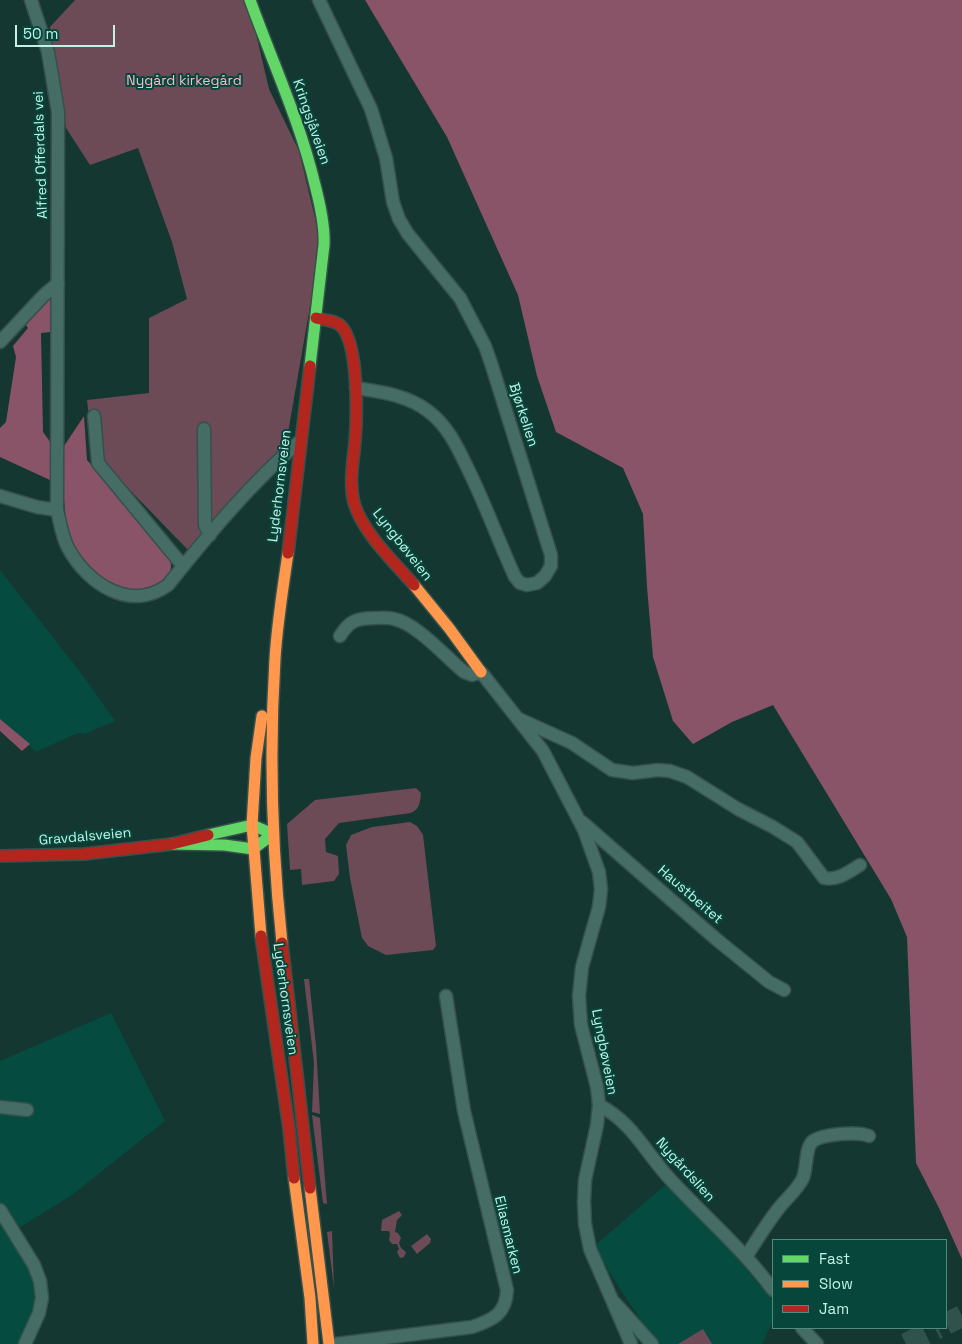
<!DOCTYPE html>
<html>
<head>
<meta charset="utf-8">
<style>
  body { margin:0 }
  #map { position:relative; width:962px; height:1344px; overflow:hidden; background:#153731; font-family:"Space Grotesk",sans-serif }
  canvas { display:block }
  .legend { position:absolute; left:772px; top:1239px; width:175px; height:90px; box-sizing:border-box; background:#06463b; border:1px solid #518b7f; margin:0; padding:6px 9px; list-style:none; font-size:15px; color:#c2f2e6 }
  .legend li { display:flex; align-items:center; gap:10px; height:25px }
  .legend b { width:25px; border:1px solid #518b7f }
  .scale { position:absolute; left:15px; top:25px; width:100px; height:22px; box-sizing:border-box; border:2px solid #c2f2e6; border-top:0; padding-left:6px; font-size:15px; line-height:18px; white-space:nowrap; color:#c2f2e6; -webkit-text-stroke:4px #06463b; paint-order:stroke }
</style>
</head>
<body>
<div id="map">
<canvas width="962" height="1344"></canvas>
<ul class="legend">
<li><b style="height:6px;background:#63d668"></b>Fast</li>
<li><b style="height:6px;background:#ff974d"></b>Slow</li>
<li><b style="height:6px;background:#b3261e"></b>Jam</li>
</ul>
<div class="scale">50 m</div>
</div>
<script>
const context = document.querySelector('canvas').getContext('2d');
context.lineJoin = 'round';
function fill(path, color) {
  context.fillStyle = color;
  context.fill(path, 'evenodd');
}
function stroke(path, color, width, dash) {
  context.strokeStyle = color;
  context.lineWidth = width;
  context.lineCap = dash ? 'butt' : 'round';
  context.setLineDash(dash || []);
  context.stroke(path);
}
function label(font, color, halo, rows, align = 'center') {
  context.font = font + ' "Space Grotesk",sans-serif';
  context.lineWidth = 4;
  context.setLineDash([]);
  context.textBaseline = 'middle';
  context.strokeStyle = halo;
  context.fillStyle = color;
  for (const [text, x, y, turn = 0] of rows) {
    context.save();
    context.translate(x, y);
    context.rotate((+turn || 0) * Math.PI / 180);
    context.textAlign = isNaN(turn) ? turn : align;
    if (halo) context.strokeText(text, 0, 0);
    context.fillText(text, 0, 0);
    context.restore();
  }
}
const built = new Path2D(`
  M 0,570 L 84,677 L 115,721 L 85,734 L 78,733 L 36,752 L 0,719 Z
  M 111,1013 L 165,1121 L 72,1195 L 19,1228 L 37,1278 L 28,1344 L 0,1344 L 0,1061 Z
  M 671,1180 L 773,1301 L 773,1321 L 762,1344 L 656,1344 L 593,1247 Z`);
const green = new Path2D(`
  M 75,0 L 248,0 L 269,89 L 299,151 L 321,243 L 285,450 L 188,550 L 93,452 L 87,400 L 149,393 L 149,318 L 187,299 L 172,242 L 138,148 L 90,165 L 66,128 L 50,27 Z
  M 416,788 L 421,793 C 420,802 420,809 411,813 L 339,823 L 325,839 L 326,852 L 338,856 L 339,874 L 334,881 L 302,885 L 301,869 L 290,870 L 287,824 L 315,800 Z
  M 410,822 L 417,826 L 423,835 L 436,946 L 433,950 L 386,955 L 368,946 L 362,938 L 350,878 L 346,845 L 351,835 L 372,827 Z
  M 304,979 L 309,979 L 316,1046 L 320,1114 L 312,1112 L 314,1063 Z
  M 312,1115 L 320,1118 L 327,1204 L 323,1203 Z
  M 399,1211 L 402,1215 L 397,1220 L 395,1232 L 398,1233 L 401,1238 L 399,1243 L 401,1248 L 406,1252 L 404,1257 L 400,1258 L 397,1252 L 399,1249 L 397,1244 L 392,1244 L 389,1240 L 390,1234 L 389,1231 L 381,1231 L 382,1220 Z
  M 332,1231 L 334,1288 L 327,1232 Z
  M 427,1234 L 431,1239 L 430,1243 L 417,1254 L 411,1246 Z
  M 703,1329 L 712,1344 L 678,1344 Z`);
const forest = new Path2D(`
  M 365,0 L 962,0 L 962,1259 L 939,1208 L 916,1163 L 907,937 L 891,899 L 773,705 L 732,722 L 693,744 L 673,721 L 653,657 L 647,587 L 643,514 L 623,468 L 556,432 L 537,376 L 518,295 L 447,137 Z
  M 51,296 L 51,332 L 41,333 L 43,432 L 56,450 L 64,446 L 84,416 L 87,460 L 162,546 C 166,552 171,558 171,566 C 170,586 141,593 125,590 C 106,586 88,570 77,553 C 65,534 65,508 63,486 L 0,457 L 0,428 L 6,422 L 16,357 L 13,346 L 28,328 L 26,325 L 20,329 Z
  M 0,719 L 30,744 L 22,751 L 0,731 Z`);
const highwayTunnel = new Path2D(`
  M 946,1324 L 962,1316
  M 906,1344 L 938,1328`);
const street = new Path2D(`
  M 31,0 L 48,52 L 58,112 L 57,510 C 60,522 62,537 68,548 C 87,583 130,613 168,585 C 208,535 251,483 300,441
  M 319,0 L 371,109 L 386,158 L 393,202 L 399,219 L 408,234 L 460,298 L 485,346 L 491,363 L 551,555 L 551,566 L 545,576 L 537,583 L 527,585 L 520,583 L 515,577 C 498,540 485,503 467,467 C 457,446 447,425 428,411 C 407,395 381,392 356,388
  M 0,342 L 44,295 L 58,283
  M 94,416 L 98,463 L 183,566
  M 204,429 L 205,525 L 210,535
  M 0,496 L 37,507 L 57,510
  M 340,636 C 349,621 357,618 375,618 C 381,618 388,617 394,619 C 416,623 446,657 464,672 L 472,675 L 481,672 L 543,751 L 584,830 L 599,872 L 601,889 L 599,907 L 582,967 L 579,996 L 581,1025 L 597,1087 L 599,1105 L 597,1125 L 585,1180 L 584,1202 L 585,1224 L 590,1249 L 631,1344
  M 519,719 L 572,743 L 612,770 L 633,773 L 658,770 L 670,771 L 687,777 L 738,809 L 773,827 L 797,842 L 824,878 C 837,881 849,872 860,865
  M 582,822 L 716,939 L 769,982 L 784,990
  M 599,1105 C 633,1123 645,1152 670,1179 C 704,1216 743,1249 773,1290
  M 0,1107 L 27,1110
  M 0,1210 L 34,1265 L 40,1281 L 42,1298 L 39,1313 L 25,1344
  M 746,1257 C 756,1241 767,1223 779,1208 C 786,1199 798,1189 803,1178 C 807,1169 805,1147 813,1141 C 823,1134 858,1131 869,1136
  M 615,1303 L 652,1344
  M 802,1328 L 817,1344
  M 336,1344 L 472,1327 C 493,1320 506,1314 507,1290 L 464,1111 L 446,996`);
const fast = new Path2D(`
  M 250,0 C 272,61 300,121 315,185 C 320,204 325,225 324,245 L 310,366
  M 172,844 L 224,845 L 253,849 L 273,834 L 252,825 L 208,835`);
const slow = new Path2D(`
  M 414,585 L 449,628 L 481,672
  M 261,936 L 252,825 L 256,758 L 262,716
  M 282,943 C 272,849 269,754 275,659 C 277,624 283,588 288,553
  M 294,1178 L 310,1298 L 313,1344
  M 310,1188 L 329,1344`);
const jam = new Path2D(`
  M 316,318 C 324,320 335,320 341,326 C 359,344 357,417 355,442 C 353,462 349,483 354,503 C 363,533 394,562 414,585
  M 288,553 L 310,366
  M 0,856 L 84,854 L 172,844 L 208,835
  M 261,936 L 289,1129 L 294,1178
  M 282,943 L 310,1188`);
const parkNames = [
  ["Nygård kirkegård",184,81]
];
const streetNames = [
  ["Kringsjåveien",311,122,71],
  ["Alfred Offerdals vei",41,155,-92],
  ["Bjørkelien",523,415,72],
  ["Lyderhornsveien",280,486,-83],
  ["Lyngbøveien",402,545,52],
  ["Gravdalsveien",85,837,-5],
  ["Haustbeitet",690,895,41],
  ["Lyderhornsveien",285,999,82],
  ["Lyngbøveien",604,1052,79],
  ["Nygårdslien",685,1170,48],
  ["Eliasmarken",508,1235,76]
];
fill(built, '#054b3f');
fill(green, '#6c4a56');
fill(forest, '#895467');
stroke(highwayTunnel, '#2f534c', 22, [22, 11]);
stroke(street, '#36514c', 15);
stroke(fast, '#36514c', 14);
stroke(slow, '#36514c', 14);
stroke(jam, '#36514c', 14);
stroke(street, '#456d65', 12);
stroke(fast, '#63d668', 11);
stroke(slow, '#ff974d', 11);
stroke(jam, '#b3261e', 11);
label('14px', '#f7bace', '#06463b', parkNames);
label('14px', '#c2f2e6', '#06463b', streetNames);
</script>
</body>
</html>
